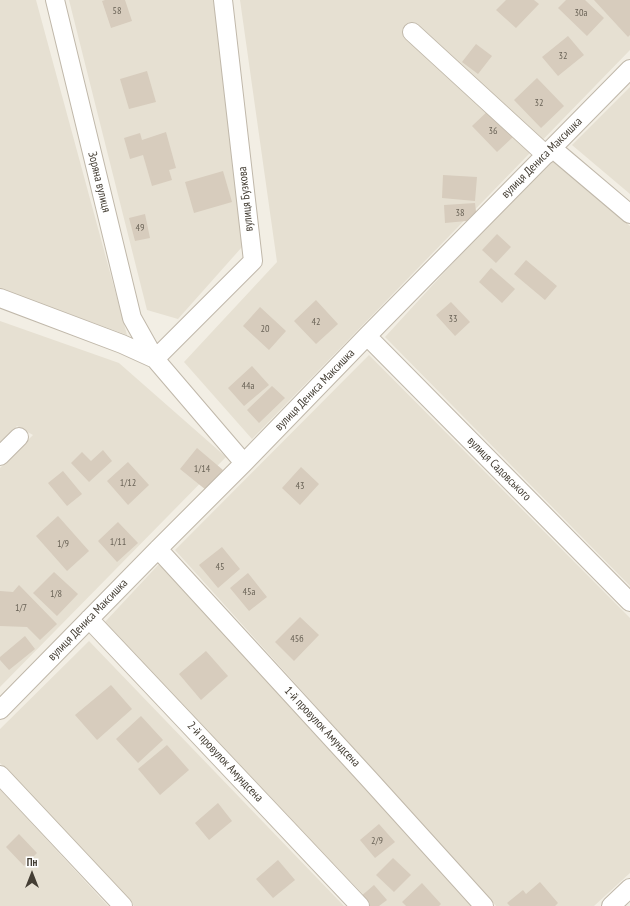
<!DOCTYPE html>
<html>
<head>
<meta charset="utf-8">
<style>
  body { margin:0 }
  #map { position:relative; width:630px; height:906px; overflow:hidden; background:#f2eee4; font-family:"PT Sans Narrow",sans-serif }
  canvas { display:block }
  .north { position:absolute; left:12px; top:854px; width:40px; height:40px; -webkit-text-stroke:3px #fff; paint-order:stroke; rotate:0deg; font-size:11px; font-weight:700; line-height:16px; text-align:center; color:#443e34 }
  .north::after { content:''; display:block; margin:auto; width:14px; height:18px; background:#443e34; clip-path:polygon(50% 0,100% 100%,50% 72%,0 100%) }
</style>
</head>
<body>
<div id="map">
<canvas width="630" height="906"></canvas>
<div class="north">Пн</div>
</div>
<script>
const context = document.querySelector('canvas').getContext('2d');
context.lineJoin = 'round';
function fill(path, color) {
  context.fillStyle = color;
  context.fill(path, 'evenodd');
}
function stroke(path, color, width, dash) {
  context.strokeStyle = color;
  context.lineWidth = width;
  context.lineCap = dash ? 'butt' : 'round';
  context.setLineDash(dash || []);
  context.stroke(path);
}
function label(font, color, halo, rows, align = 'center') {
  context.font = font + ' "PT Sans Narrow",sans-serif';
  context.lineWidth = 3;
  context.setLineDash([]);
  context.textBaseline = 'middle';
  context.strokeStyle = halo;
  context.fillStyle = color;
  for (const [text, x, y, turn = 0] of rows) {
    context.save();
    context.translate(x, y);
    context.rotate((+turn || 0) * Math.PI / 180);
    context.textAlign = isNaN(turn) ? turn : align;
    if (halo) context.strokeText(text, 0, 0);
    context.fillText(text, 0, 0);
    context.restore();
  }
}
const residential = new Path2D(`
  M 0,0 L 36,0 L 127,335 L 0,289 Z
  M 69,0 L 216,0 L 242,247 L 178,319 L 147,310 Z
  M 240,0 L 630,0 L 630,50 L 252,439 L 184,362 L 277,262 Z
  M 630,87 L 630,194 L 572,145 Z
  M 550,157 L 630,226 L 630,586 L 385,337 Z
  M 0,321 L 119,363 L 226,457 L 0,687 L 0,468 L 33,435 L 17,426 L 0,442 Z
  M 369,355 L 630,618 L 630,873 L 594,906 L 496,906 L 175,550 Z
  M 160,563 L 474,906 L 374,906 L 104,623 Z
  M 89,641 L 344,906 L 134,906 L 0,763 L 0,729 Z
  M 0,789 L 108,906 L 0,906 Z`);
const building = new Path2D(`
  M 105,0 L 125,0 L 132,21 L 111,28 L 102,1 Z
  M 506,0 L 534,0 L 539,4 L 516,28 L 496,10 Z
  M 566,0 L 585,0 L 604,18 L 587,36 L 558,8 Z
  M 594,0 L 630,0 L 630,35 L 628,37 Z
  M 568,36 L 584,55 L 558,76 L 542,57 Z
  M 476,44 L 492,56 L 478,74 L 462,62 Z
  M 147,71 L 156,102 L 129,109 L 120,79 Z
  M 537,78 L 564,106 L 541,128 L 514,100 Z
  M 490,109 L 514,136 L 497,152 L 472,126 Z
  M 166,132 L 176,168 L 169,170 L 172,180 L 152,186 L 143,155 L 130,159 L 124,138 L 140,133 L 142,140 Z
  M 223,171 L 232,202 L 194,213 L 185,182 Z
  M 443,175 L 477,177 L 475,201 L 442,198 Z
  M 475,203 L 477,220 L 445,223 L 444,205 Z
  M 145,214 L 150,238 L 135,241 L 129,218 Z
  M 497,234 L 511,247 L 496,263 L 482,250 Z
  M 526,260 L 557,286 L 545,300 L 514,274 Z
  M 491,268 L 515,289 L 502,303 L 479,282 Z
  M 316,300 L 338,324 L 316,344 L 294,321 Z
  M 451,302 L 470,322 L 455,336 L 436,315 Z
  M 260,307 L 286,331 L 269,350 L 243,326 Z
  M 252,366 L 269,385 L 244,406 L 228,388 Z
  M 272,386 L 285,398 L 259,423 L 247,410 Z
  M 197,448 L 223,470 L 206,490 L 180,469 Z
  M 103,450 L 112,461 L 89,482 L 71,463 L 82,452 L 91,461 Z
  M 128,462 L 149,485 L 128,505 L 107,481 Z
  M 301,467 L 319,484 L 300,505 L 282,488 Z
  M 63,471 L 82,494 L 67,506 L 48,483 Z
  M 58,516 L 89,551 L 67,571 L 36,536 Z
  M 118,522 L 138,543 L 117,562 L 98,541 Z
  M 222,547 L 240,569 L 218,588 L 199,565 Z
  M 54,572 L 78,594 L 57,616 L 33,593 Z
  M 248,573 L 267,597 L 249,611 L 230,588 Z
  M 19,585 L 57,624 L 40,640 L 27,627 L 0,626 L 0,591 L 13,592 Z
  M 300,617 L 319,635 L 294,661 L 275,642 Z
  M 25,636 L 35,649 L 9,670 L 0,660 L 0,657 Z
  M 206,651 L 228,676 L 201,700 L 179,674 Z
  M 111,685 L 132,709 L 97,740 L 75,715 Z
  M 141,716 L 163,740 L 138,763 L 116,739 Z
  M 167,745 L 189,770 L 160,795 L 138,769 Z
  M 218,803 L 232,821 L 209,840 L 195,823 Z
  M 379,824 L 395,842 L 375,858 L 360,840 Z
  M 19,834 L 37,853 L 24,866 L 6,847 Z
  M 393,858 L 411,875 L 394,892 L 376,875 Z
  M 278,860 L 295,880 L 273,898 L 256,879 Z
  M 540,882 L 558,903 L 555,906 L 510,906 L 507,903 L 523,890 L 526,894 Z
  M 422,883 L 441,904 L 439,906 L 406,906 L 402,902 Z
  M 374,885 L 387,900 L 379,906 L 367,906 L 359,898 Z`);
const minor = new Path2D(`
  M 55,0 L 132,318 L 155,359 L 253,261 L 223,0
  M 412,32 L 546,155
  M 552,148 L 630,214
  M 0,298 L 122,344 L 155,359 L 244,463
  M 367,336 L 630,602
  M 0,456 L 19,437
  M 158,549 L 369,779 L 484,906
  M 89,619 L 360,906
  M 0,710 L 158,549 L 244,463 L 367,336 L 630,69
  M 0,775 L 123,906
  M 611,906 L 630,888`);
const numberNames = [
  ["58",117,11],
  ["30а",581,13],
  ["32",563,56],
  ["32",539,103],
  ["36",493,131],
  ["38",460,213],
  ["49",140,228],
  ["33",453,319],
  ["42",316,322],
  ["20",265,329],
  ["44а",248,386],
  ["1/14",202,469],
  ["1/12",128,483],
  ["43",300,486],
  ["1/11",118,542],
  ["1/9",63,544],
  ["45",220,567],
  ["45а",249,592],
  ["1/8",56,594],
  ["1/7",21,608],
  ["45б",297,639],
  ["2/9",377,841]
];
const streetNames = [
  ["вулиця Дениса Максишка",542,158,-45],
  ["Зоряна вулиця",99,182,76],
  ["вулиця Бузкова",246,199,-96],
  ["вулиця Дениса Максишка",315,390,-46],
  ["вулиця Садовського",499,469,45],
  ["вулиця Дениса Максишка",88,620,-46],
  ["1-й провулок Амундсена",322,727,47],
  ["2-й провулок Амундсена",225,762,47]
];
fill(residential, '#e6e0d2');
fill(building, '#d7ccbd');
stroke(minor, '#c0b8aa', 20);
stroke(minor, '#fff', 18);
label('10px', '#696256', null, numberNames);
label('12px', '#443e34', '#fff', streetNames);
</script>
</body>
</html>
